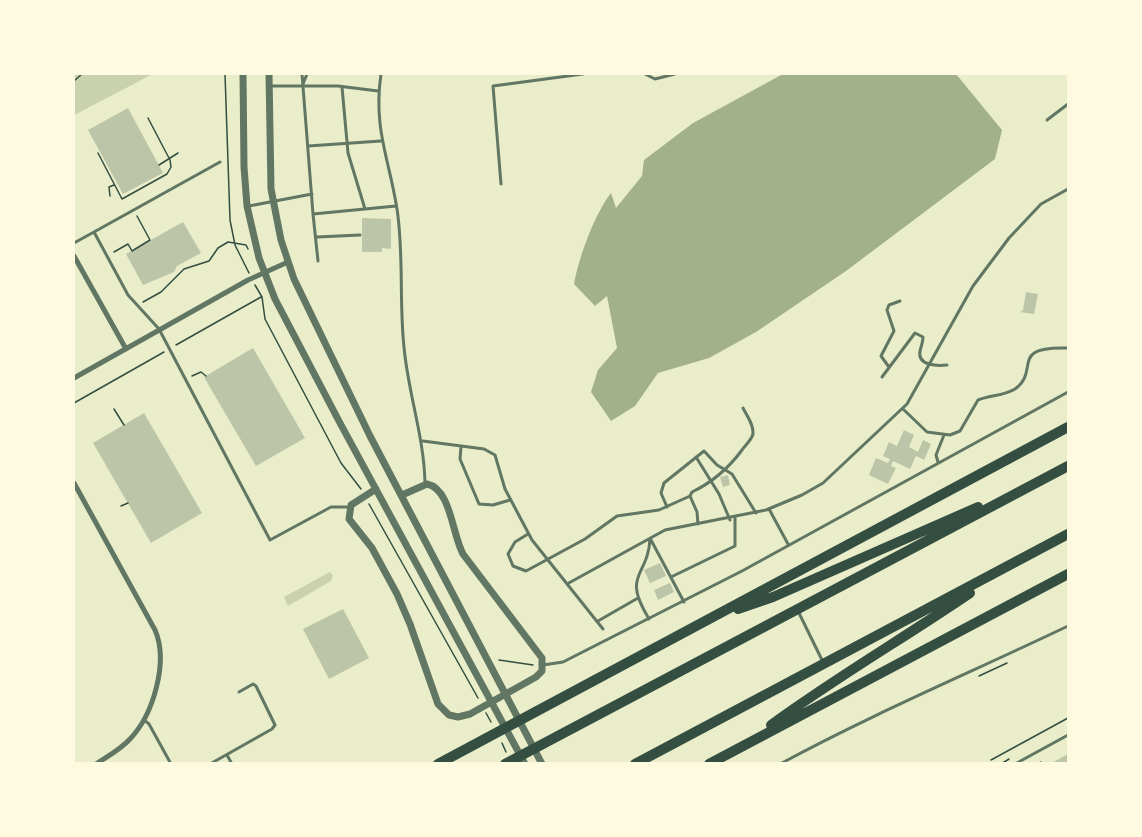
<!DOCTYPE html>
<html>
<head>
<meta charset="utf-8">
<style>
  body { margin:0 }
  #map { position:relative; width:1142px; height:837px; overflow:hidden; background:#e9edc9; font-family:"Source Sans 3",sans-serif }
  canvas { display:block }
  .frame { position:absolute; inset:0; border:75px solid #fefae0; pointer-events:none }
</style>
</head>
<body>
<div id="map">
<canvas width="1142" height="837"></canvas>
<div class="frame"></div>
</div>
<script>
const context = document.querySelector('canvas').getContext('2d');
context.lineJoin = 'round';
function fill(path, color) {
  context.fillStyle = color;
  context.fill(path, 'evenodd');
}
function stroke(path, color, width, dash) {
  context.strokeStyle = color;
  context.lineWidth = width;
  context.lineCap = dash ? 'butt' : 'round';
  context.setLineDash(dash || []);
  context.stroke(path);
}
const green = new Path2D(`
  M 74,74 L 153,74 L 74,115 Z
  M 330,572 L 333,576 L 331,581 L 288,606 L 284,597 Z`);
const water = new Path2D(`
  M 783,74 L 956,74 L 1002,130 L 995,159 L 846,271 L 756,332 L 709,358 L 658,373 L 635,406 L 611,421 L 591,392 L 598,370 L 617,348 L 607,296 L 595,306 L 574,284 C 579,257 594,215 611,193 L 616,208 L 642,176 L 644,160 L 693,123 Z`);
const building = new Path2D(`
  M 128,108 L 163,173 L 123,194 L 88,130 Z
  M 362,218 L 391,219 L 391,249 L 382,248 L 382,252 L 362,252 Z
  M 183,222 L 201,253 L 177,266 L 174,272 L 143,285 L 126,254 Z
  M 1026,292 L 1038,294 L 1034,314 L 1020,312 L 1023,310 Z
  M 253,348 L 305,438 L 256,466 L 204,377 Z
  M 144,413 L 202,513 L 151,543 L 93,443 Z
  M 904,430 L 914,435 L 909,447 L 918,452 L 923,440 L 931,444 L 924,460 L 916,456 L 910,469 L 893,461 L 891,466 L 896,468 L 888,484 L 869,475 L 876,458 L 888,463 L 890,459 L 883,456 L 889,442 L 897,446 Z
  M 728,475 L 730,485 L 723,487 L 720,477 Z
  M 660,563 L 666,576 L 650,583 L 644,570 Z
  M 670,583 L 674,592 L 658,600 L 654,590 Z
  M 343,609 L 369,658 L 329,679 L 303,629 Z
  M 1068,754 L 1068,764 L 1050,764 Z`);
const path = new Path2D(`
  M 225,74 L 230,220 L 235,245 L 249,273
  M 74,81 L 82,74
  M 98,153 L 122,199 L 167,174 L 171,167 L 170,160 L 148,118
  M 159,165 L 178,153
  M 110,196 L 109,187 L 114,185
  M 114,252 L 128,244 L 132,251 L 150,240 L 137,216
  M 255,285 L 262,297 L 265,319 L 341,463 L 361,489
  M 143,302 L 161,292 L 184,269 L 209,261 L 218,248 L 228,242 L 246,245 L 248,249
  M 176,345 L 261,297
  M 192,376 L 201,372 L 206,376
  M 74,403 L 164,352
  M 114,409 L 124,425
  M 369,504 L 478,698
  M 121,506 L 128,503
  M 499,660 L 533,665
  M 979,676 L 1007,663
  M 486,713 L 491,722
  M 502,743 L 506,752
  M 991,760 L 1068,718
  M 1041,762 L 1042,764
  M 1001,764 L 1009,759`);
const service = new Path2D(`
  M 302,74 L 313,214 L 396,206
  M 381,74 C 373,128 389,158 397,209 C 404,254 399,301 404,347 C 408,393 424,436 425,483
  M 645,74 L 655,79 L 675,74
  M 303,84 L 307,74
  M 271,86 L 338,86 L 378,91
  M 342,87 L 348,153 L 365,209
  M 1047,120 L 1068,104
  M 308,146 L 381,141
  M 220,162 L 94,232 L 128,295 L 159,329 L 270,540 L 331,507 L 349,507
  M 501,184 L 493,86 L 583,74
  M 249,206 L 312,194
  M 313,214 L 318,261
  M 317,237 L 360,235
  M 74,243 L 94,232
  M 889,367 L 881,356 L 894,331 L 887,310 L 889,305 L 900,301
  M 882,377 L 915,333 L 923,337 C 923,343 921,346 920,351 C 917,366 938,366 947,365
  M 903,409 L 927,432 L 950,435 L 960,431 L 978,400 C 990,395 1004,396 1015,389 C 1041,370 1008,346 1068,348
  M 423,441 L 484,449 L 495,455 L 505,489 L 532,540 L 603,629
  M 461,447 L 460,459 L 479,504 L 493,505 L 510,500
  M 696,457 L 719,494 L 730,520
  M 938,462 L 936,455 L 944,435
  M 690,496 L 692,492 C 713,482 728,469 742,450 C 745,445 751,441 753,434 C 754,425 747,416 743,408
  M 667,507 L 661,493 L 664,483 L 704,451 L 717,465 L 732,474 L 756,513
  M 769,509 L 788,544
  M 528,534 L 515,542 L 508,554 L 513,566 L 526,571 L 585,539 L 617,516 L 659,510 L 690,496 L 697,512 L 698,524
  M 651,540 L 684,602
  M 671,577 L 735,546 L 735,518
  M 567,584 L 665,530 L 766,510 L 802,495 L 823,483 L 907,404 L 973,286 L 1009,238 L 1041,204 L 1068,189
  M 798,611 L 823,662
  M 649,619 C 621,573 648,578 650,539
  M 598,621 L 638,598
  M 543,665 L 563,662 L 742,571 L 1068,392
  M 144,720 L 149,724 L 171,764
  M 227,755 L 232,764
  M 210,764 L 272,729 L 275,725 L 256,686 L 253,684 L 239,692
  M 780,764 C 874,713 972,672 1068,626
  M 1015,764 L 1068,735`);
const minor = new Path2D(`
  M 74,256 L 126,349
  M 74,378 L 248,280 L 288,262
  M 74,483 L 155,630 C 169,662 153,715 130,739 C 120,750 108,756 96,764`);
const tertiary = new Path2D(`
  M 243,74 L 244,167 L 247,206 L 259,258 L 275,299 L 340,423 L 525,764
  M 269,74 L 271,189 L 281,240 L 294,279 L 370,436 L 542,764
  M 376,489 L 351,505 L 349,519 L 372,548 L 397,594 L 410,624 L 438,704 L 449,715 L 458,717 L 470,714 L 536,677 L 542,671 L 542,658 L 463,554 C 452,534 451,489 427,484 L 402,495`);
const motorway = new Path2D(`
  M 738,609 L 773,597 L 978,507
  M 771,725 C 835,678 904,638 970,593
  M 438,764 L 1068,427
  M 505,764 L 1068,466
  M 635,764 L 1068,534
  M 709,764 L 1068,574`);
fill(green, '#cad2ad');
fill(water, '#a3b18a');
fill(building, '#bcc5a7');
stroke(path, '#344e41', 1.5);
stroke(service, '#617663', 3);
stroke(minor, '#617663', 5);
stroke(tertiary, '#617663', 7);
stroke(motorway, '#344e41', 10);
</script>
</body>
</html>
